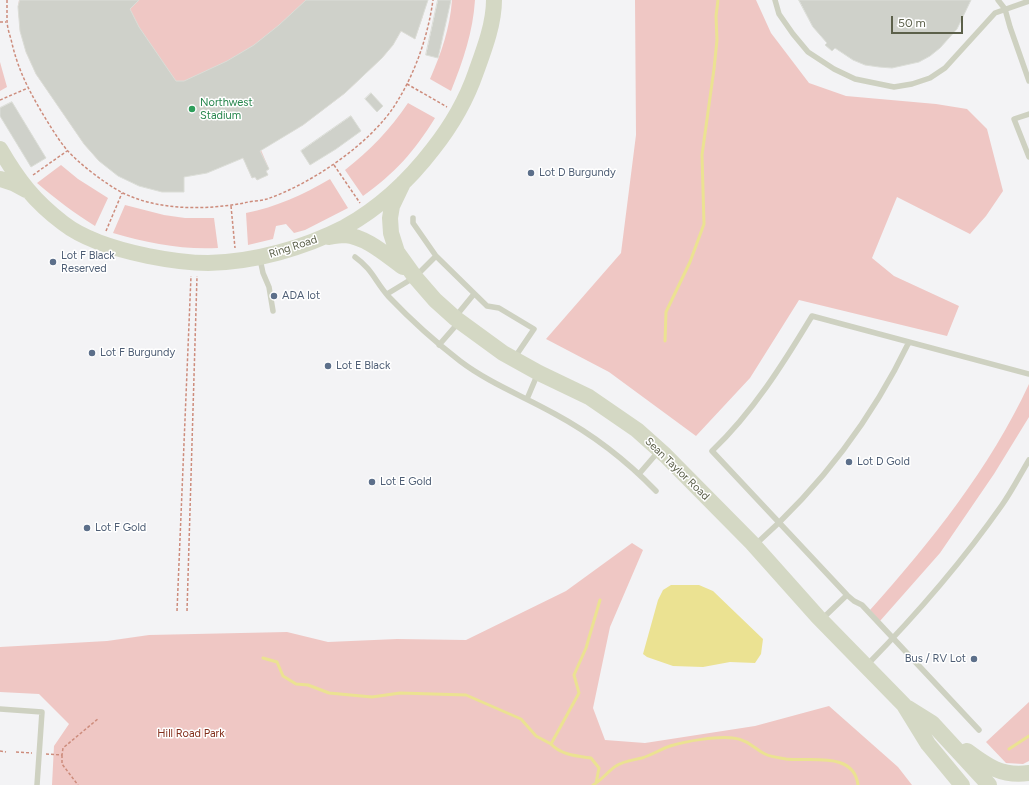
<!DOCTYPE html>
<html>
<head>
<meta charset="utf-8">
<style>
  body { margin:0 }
  #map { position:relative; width:1029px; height:785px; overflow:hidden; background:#f3f3f5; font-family:Figtree,sans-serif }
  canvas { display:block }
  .scale { position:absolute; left:891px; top:16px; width:72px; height:18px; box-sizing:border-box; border:2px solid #5c604a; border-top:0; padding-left:5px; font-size:12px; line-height:14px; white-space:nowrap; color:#5c604a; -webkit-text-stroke:3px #fff; paint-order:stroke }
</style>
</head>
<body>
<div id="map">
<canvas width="1029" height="785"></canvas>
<div class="scale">50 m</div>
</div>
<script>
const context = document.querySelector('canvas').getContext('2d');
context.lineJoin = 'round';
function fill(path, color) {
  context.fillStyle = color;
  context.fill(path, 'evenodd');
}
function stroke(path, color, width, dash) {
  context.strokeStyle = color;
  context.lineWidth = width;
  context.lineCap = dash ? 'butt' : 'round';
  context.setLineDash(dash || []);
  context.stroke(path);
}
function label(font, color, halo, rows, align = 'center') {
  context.font = font + ' Figtree,sans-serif';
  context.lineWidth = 3;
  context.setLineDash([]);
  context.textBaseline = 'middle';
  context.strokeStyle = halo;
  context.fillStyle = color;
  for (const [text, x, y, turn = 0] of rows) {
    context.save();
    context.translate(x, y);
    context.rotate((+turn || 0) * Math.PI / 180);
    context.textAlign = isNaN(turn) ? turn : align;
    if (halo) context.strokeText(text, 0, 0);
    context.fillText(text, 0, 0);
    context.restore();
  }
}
const green = new Path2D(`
  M 19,0 L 425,0 L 423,16 L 415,39 L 401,31 L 393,45 L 382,58 L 345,93 L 303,125 L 261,150 L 269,169 L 266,171 L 268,175 L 257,180 L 255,177 L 252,178 L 246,165 L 247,165 L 243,158 L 184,177 L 184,192 L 162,192 L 99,161 L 84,144 L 36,74 L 26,52 L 20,31 L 18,7 Z
  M 452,0 L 475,0 C 473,32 463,61 451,91 L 430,79 C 441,54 450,28 452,0 Z
  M 635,0 L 756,0 L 771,33 L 809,83 L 846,96 L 936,104 L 967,109 L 987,129 L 1003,191 L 986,216 L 970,234 L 897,197 L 872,258 L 894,276 L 959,306 L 947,336 L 799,300 L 750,378 L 696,436 L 609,372 L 546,339 L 621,253 L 636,135 Z
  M 0,62 L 7,87 L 0,91 Z
  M 408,103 L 435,118 C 414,152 395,173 363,196 L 345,170 C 370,150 390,130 408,103 Z
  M 61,165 L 78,179 L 108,198 L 95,226 C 74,213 56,199 37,183 Z
  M 330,179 L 348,208 L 305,230 L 294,233 L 286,224 L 276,226 L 273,239 L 248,245 L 246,213 C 276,207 303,195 330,179 Z
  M 125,205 L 164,215 L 185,218 L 214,218 L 218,248 C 182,250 148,243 113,233 Z
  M 1029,384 L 1029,417 L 994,474 L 940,553 L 880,621 L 870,610 C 931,542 990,468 1029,384 Z
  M 632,543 L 643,550 L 610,627 L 593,708 L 605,740 L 645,743 L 755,726 L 829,706 L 898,767 L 912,785 L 52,785 L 54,746 L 69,724 L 39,694 L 0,692 L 0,647 L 107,641 L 149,635 L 287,632 L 328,642 L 397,639 L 466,640 L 566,591 Z
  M 1029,702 L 1029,761 L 1023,764 L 1006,763 L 986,742 Z`);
const water = new Path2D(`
  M 671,585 L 699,585 L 713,591 L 763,639 L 761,654 L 755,663 L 730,662 L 703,667 L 673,666 L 647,657 L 643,654 L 658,600 L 663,590 Z`);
const stream = new Path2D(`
  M 665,341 L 666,312 L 690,262 L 704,224 L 702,155 L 714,69 L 717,40 L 716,16 L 718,0
  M 263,658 L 277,662 L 283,676 L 296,684 L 308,685 L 329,693 L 372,697 L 400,693 L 466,695 L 521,719 L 536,736 L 551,744
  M 1009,749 L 1029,736
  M 596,783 L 599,768 L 591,758 C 577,756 561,755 551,744 L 579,693 L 574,675 L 586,648 L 600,600
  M 593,785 C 602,780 608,771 616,766 C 623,761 634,760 642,758 C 652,755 661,749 670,746 C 686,741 717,736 733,738 C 747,739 755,749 765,754 C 771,757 780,758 786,759 C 811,762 854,751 858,785`);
const building = new Path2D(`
  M 20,0 L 139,0 L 130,9 L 139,27 L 176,81 L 184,81 L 227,61 L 254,45 L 279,25 L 306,0 L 428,0 L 415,39 L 401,31 L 393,45 L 382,58 L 345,93 L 303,125 L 260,151 L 269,169 L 266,171 L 268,175 L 257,180 L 255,177 L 252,178 L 243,158 L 207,173 L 184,177 L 184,192 L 162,192 L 139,186 L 118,176 L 99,161 L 84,144 L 36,74 L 26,52 L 20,31 L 18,7 Z
  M 438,0 L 451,0 L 438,58 L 426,55 Z
  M 799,0 L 971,0 L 957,29 L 940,48 L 930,56 L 919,62 L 892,68 L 879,67 L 865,65 L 853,60 L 835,48 L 832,51 L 825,45 L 827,43 L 813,27 Z
  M 371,93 L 383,106 L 377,112 L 365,99 Z
  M 12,102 L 46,158 L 31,167 L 0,116 L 0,108 Z
  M 351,116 L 361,131 L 336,149 L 310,165 L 301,151 Z`);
const path = new Path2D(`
  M 7,0 C 7,7 7,13 7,20 C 7,26 9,33 11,39 C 17,67 27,87 41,111 C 49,124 57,138 67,150 C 78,163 106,184 121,192 C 158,211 205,210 244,203 C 251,201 260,201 267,199 C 311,184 370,144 395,105 C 415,74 428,36 433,0
  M 0,22 L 6,22
  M 407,84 L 447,107
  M 0,100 L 28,88
  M 334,165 L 360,203
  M 33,175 L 67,151
  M 231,206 L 235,248
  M 106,231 L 122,193
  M 177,611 L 191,276
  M 187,611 L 197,276
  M 0,751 L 6,752
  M 16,752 L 32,753
  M 46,754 L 62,755 L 63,748 L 99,718
  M 62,755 L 62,764 L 78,785`);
const service = new Path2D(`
  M 775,0 L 779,14 L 793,34 L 808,52 L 834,69 L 855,79 L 894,87 L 912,84 L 930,78 L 945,68 L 995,13 L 1029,1
  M 998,0 L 1005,9 L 1010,27 L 1029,81
  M 1029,114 L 1014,119 L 1029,157
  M 413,218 L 413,223 L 436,256 L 487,306 L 499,308 L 534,329 L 515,357
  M 355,257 C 372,269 375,281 388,296 C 410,319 434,341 460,361 C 489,383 523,396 555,414 C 592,434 626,460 656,491
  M 260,259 L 263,273 L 269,287 L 273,311
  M 387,294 L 415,277 L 436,256
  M 456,316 L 474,294
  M 439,345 L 459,322
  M 527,399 L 538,373
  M 639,474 L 658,452
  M 756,544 C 819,488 872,419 909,342
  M 821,620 L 847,595
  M 867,665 C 916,615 962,562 1002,505 C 1012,491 1020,475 1029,460
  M 0,709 L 42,712 L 37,785
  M 979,730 L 862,605 L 854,601 L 847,595 L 712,451 C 753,412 783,364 812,316 L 1029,374`);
const secondary = new Path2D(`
  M 0,149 C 18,180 34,201 63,223 C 86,241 119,250 148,256 C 168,260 188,263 208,263 C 255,262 304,248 345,227 C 379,208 410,179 433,149 C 452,125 466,101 476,72 C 484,50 494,24 494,0
  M 0,179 L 13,183 L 26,190
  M 403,183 L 392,206 L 390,218 L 391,233 L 397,252 L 415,277 L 435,300 L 455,318 L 503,353 L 539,373 L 589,397 L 637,430 L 665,455 L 752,543 L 818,617 L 904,705 L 928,744 L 962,785
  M 329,237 C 334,236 340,235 345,235 C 367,237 386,255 403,267
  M 908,708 L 932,723 L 989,785
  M 967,751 C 987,766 1002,777 1029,773`);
const markers = [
  [192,109,4,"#2e9e5b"],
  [531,173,4,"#5c6f8a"],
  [53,262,4,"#5c6f8a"],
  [274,296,4,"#5c6f8a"],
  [92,353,4,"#5c6f8a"],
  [328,366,4,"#5c6f8a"],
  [849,462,4,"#5c6f8a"],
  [372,482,4,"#5c6f8a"],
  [87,528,4,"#5c6f8a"],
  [974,659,4,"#5c6f8a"]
];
const leisureNames = [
  ["Northwest",200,103],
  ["Stadium",200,116]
];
const serviceNames = [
  ["Lot D Burgundy",539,173],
  ["Lot F Black",61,256],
  ["Reserved",61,269],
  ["ADA lot",282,296],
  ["Lot F Burgundy",100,353],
  ["Lot E Black",336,366],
  ["Lot D Gold",857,462],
  ["Lot E Gold",380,482],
  ["Lot F Gold",95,528],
  ["Bus / RV Lot",966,659,"right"]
];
const streetNames = [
  ["Ring Road",293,247,-18],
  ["Sean Taylor Road",677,469,44]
];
const parkNames = [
  ["Hill Road Park",191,734]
];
fill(green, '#efc7c4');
fill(water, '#ebe292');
stroke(stream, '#ebe292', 3);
fill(building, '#cfd1ca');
stroke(building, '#dbddd7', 1);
stroke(path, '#cd8c7c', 1.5, [3, 2]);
stroke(service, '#ced1c1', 5.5);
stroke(secondary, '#d4d8c4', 16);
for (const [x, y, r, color] of markers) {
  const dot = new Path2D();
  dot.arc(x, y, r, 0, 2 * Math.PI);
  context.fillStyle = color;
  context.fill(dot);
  stroke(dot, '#fff', 1.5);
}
label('11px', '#27864d', '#fff', leisureNames, 'left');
label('11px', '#4e5e75', '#fff', serviceNames, 'left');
label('11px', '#5c604a', '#fff', streetNames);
label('11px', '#822e1a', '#fff', parkNames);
</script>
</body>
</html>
